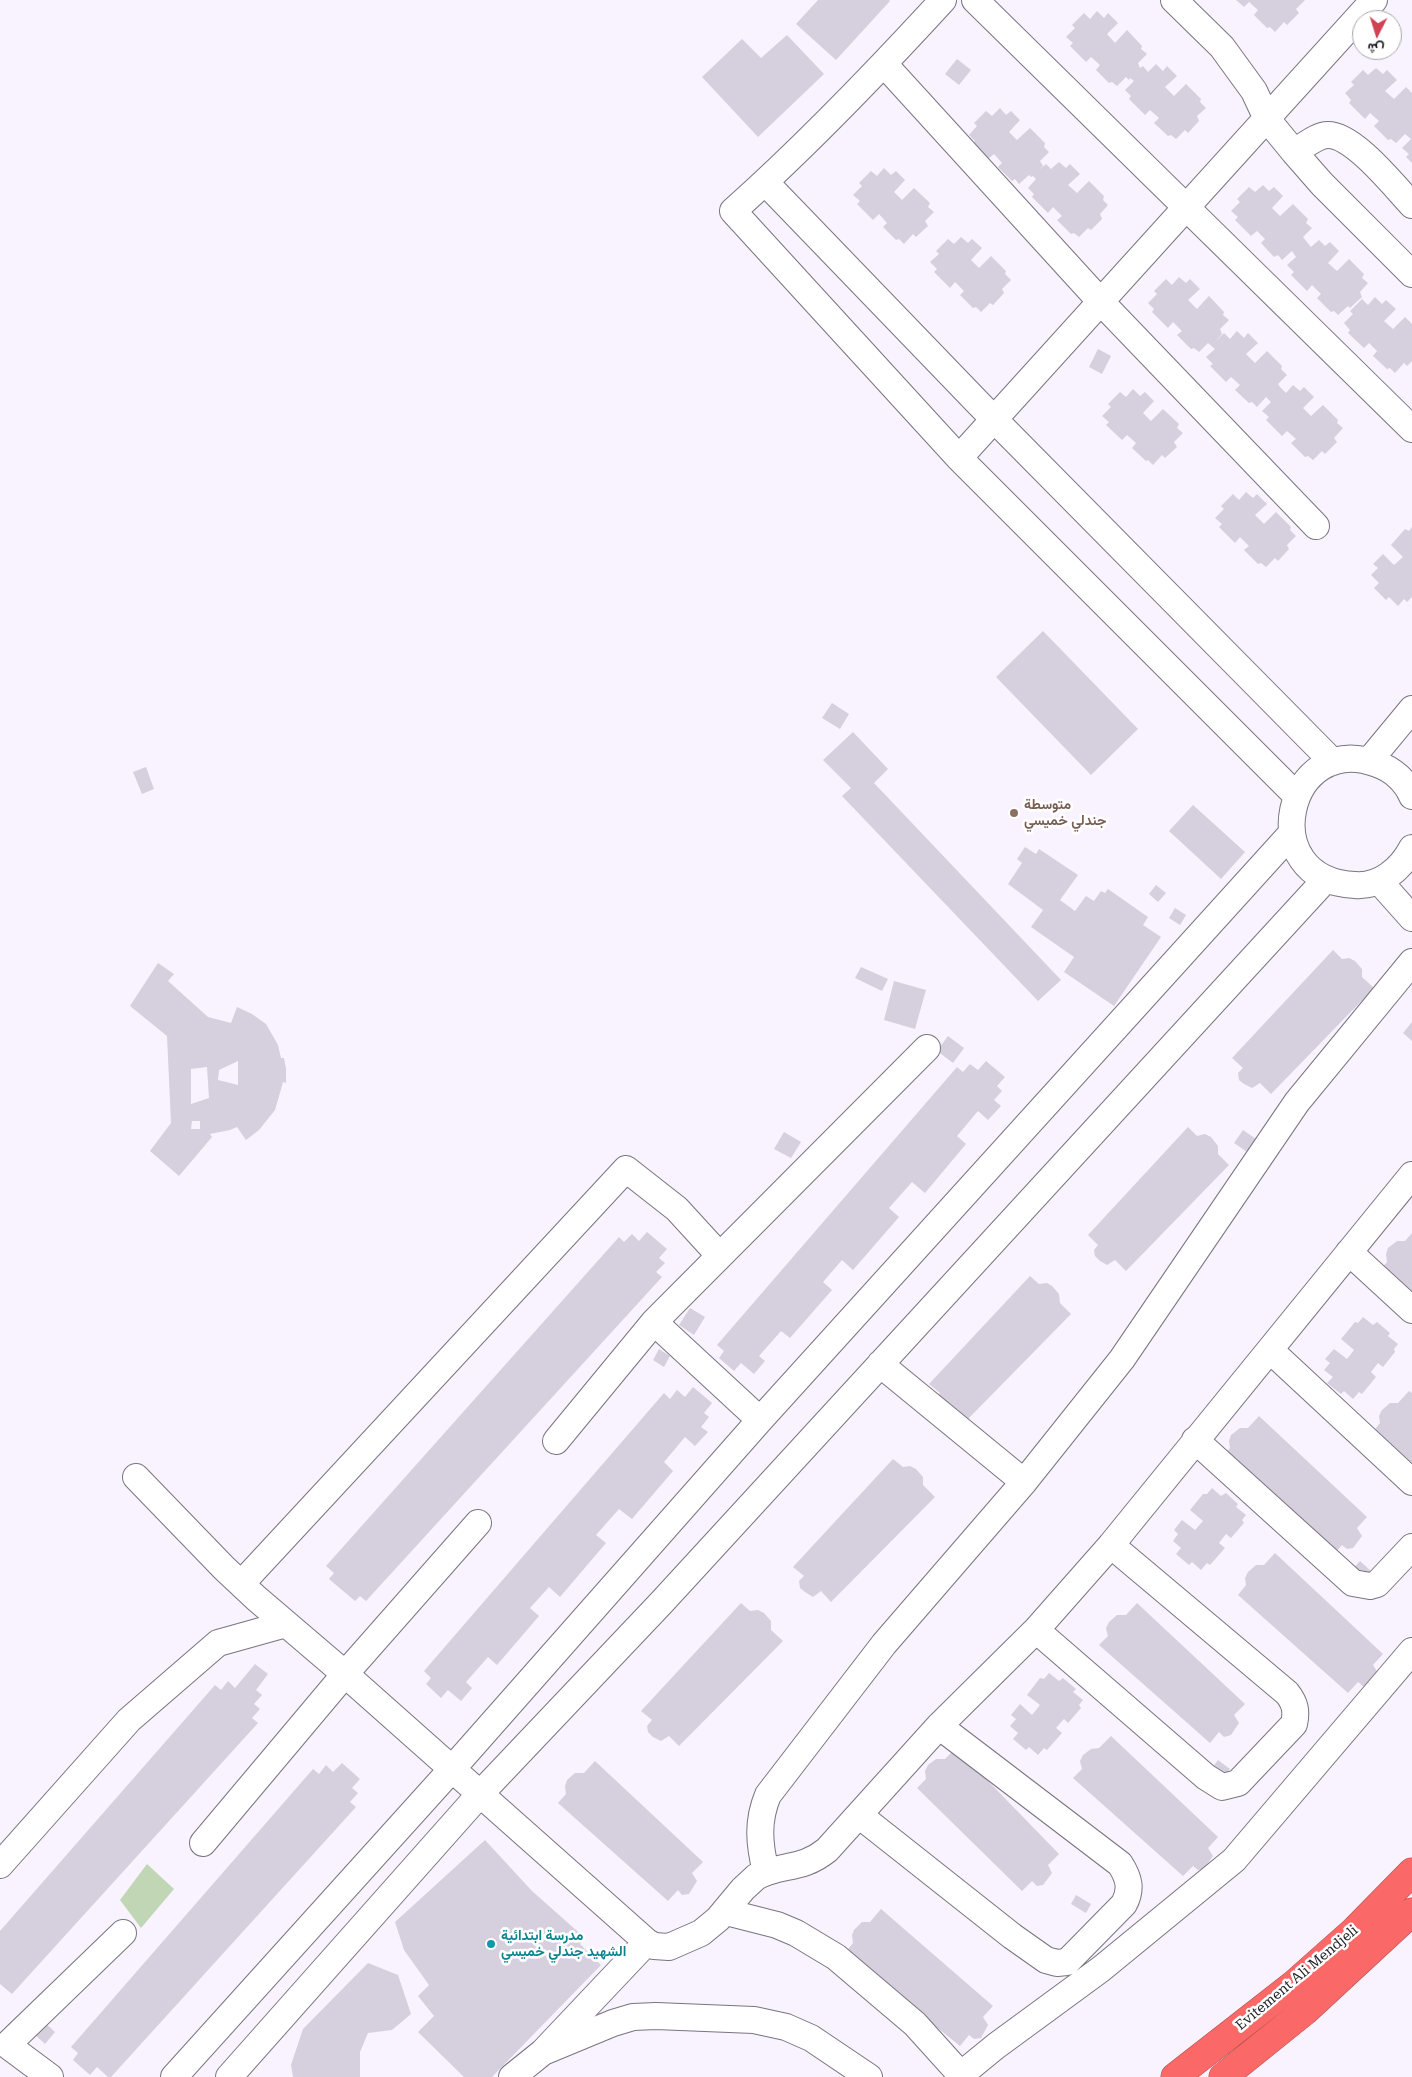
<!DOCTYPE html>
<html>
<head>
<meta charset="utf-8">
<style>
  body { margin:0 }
  #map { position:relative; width:1412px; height:2077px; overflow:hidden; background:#f8f3fe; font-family:"Roboto Serif",Vazirmatn,serif }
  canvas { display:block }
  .north { position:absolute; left:1352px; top:10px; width:50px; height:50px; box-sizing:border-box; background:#fff; border:1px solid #a7a7a9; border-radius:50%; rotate:185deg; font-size:14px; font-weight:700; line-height:20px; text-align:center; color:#242227 }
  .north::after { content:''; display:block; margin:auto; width:18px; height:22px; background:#d24255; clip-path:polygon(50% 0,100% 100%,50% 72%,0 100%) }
</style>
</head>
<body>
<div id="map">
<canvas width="1412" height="2077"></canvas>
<div class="north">ش</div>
</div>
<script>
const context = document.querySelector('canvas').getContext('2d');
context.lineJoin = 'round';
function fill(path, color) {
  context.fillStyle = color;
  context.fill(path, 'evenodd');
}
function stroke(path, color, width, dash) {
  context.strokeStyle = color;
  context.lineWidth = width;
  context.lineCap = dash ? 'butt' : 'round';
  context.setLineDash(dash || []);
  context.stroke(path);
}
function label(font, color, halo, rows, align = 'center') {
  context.font = font + ' "Roboto Serif",Vazirmatn,serif';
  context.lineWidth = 5;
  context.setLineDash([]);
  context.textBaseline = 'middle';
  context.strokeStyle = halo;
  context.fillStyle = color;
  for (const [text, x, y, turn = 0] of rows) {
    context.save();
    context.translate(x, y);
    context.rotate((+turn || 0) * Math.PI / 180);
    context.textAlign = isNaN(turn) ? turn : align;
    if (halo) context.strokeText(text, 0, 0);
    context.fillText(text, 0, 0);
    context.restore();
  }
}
const green = new Path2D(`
  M 147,1864 L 174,1889 L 141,1928 L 120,1900 Z`);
const building = new Path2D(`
  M 818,0 L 889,0 L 890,1 L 836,60 L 796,24 Z
  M 1236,0 L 1305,0 L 1296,9 L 1299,13 L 1287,25 L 1284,22 L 1275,32 L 1270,27 L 1267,28 L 1254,15 L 1258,10 L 1249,2 L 1244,7 Z
  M 1097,11 L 1104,18 L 1108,13 L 1118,23 L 1107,34 L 1115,43 L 1127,30 L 1142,46 L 1141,49 L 1147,54 L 1138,63 L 1140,68 L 1143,66 L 1148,72 L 1156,64 L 1163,71 L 1167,66 L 1177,76 L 1165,87 L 1174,96 L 1186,84 L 1201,99 L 1200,102 L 1206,108 L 1197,116 L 1199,121 L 1188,133 L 1185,130 L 1176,139 L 1171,135 L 1168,136 L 1154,123 L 1159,118 L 1150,110 L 1145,115 L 1129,99 L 1131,96 L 1125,90 L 1134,81 L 1130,78 L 1129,80 L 1126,77 L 1117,86 L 1112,82 L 1109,83 L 1096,70 L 1100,65 L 1091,57 L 1086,62 L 1070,46 L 1073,43 L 1066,37 L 1075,28 L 1072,25 L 1084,13 L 1090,19 Z
  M 787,35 L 824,74 L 758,137 L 702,77 L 742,39 L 761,58 Z
  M 957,59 L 971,70 L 959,85 L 945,74 Z
  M 1376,68 L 1383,74 L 1387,70 L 1397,80 L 1385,91 L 1394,99 L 1406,87 L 1412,93 L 1412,163 L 1406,157 L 1409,154 L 1402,148 L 1411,139 L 1405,134 L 1396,143 L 1391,139 L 1388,140 L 1374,126 L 1379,121 L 1370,113 L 1365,119 L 1349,103 L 1351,100 L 1345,93 L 1354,85 L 1351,82 L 1363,70 L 1368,75 Z
  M 1000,108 L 1006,115 L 1011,111 L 1020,120 L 1009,132 L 1017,140 L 1030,128 L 1045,143 L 1044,147 L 1049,152 L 1040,161 L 1043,166 L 1038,171 L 1046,164 L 1051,169 L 1059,162 L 1066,168 L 1070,164 L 1080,174 L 1068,185 L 1077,193 L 1089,181 L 1104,196 L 1103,200 L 1108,205 L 1100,214 L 1102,219 L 1091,230 L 1088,228 L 1079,237 L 1074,233 L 1071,234 L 1057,220 L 1062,216 L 1053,207 L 1048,213 L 1032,197 L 1034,194 L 1028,188 L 1036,179 L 1033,176 L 1031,177 L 1029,175 L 1019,184 L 1015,179 L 1012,181 L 998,167 L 1002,163 L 994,154 L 988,159 L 972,144 L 975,141 L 969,135 L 977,126 L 974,123 L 986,111 L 992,116 Z
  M 884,168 L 891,175 L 896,171 L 905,180 L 894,192 L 902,200 L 914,188 L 930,203 L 928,207 L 934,212 L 925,221 L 928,226 L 916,237 L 913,234 L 904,244 L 899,239 L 896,240 L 883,227 L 887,223 L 879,214 L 873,220 L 857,204 L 860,201 L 853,195 L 862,186 L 859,183 L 871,171 L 877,176 Z
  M 1263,185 L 1269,191 L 1274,187 L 1283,196 L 1272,208 L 1280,216 L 1293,204 L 1308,219 L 1306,223 L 1312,228 L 1303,237 L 1311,247 L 1319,240 L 1325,246 L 1330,242 L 1339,251 L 1328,263 L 1337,271 L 1349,259 L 1364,274 L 1362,278 L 1368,283 L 1360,292 L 1362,297 L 1350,308 L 1348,306 L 1338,315 L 1334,311 L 1331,312 L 1317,298 L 1321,294 L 1312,285 L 1307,291 L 1291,275 L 1294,272 L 1287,265 L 1296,257 L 1292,251 L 1282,260 L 1278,255 L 1274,257 L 1261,243 L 1265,239 L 1257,231 L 1251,236 L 1235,220 L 1238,217 L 1231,211 L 1240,202 L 1237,199 L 1249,187 L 1255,192 Z
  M 961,237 L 968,243 L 972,239 L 982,248 L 971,260 L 979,268 L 991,256 L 1006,271 L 1005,274 L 1011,280 L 1002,289 L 1004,293 L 993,305 L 990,303 L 981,312 L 976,307 L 973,308 L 960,295 L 964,291 L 955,282 L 950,288 L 934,272 L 937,269 L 930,262 L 939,254 L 936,251 L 948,239 L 954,244 Z
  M 1179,277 L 1186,283 L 1190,279 L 1200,289 L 1188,300 L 1197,309 L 1209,296 L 1224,312 L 1223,315 L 1229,320 L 1220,329 L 1222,334 L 1215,342 L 1224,333 L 1230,339 L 1237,331 L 1244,338 L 1248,333 L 1258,343 L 1246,354 L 1255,363 L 1267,351 L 1282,366 L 1281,369 L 1287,375 L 1278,384 L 1280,387 L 1286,393 L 1293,385 L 1300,391 L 1304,387 L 1314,397 L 1303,408 L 1311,416 L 1323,405 L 1338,420 L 1337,423 L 1343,428 L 1334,438 L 1337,442 L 1325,454 L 1322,451 L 1313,460 L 1308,456 L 1305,457 L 1291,443 L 1296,439 L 1287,431 L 1282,436 L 1266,420 L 1269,417 L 1262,411 L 1271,402 L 1266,397 L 1257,407 L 1252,402 L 1249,403 L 1235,390 L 1240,385 L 1231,377 L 1226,382 L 1210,366 L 1213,364 L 1206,357 L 1215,349 L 1208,343 L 1199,352 L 1194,348 L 1191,349 L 1177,335 L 1182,331 L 1173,322 L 1168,328 L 1152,312 L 1154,309 L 1148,303 L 1157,294 L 1154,291 L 1166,279 L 1172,285 Z
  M 1375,297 L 1382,304 L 1386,300 L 1396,309 L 1384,321 L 1393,329 L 1405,317 L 1412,324 L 1412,361 L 1407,366 L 1404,363 L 1395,373 L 1390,368 L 1387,369 L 1373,356 L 1377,351 L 1369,343 L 1364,348 L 1348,333 L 1350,330 L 1344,323 L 1353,314 L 1350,311 L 1362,299 L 1368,305 Z
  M 1098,349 L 1111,356 L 1102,374 L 1089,367 Z
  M 1133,389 L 1140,396 L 1145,392 L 1154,401 L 1143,413 L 1151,421 L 1163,409 L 1179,424 L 1177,428 L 1183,433 L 1174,442 L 1177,447 L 1165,458 L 1162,455 L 1153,465 L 1148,460 L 1146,461 L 1132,448 L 1136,443 L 1127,435 L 1122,440 L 1106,425 L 1109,422 L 1102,416 L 1111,407 L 1108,404 L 1120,392 L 1126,397 Z
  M 1246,492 L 1253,498 L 1257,494 L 1267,504 L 1255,515 L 1264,524 L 1276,512 L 1291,527 L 1290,530 L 1296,536 L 1287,545 L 1289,549 L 1278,561 L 1275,558 L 1266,567 L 1261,563 L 1258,564 L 1244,550 L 1249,546 L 1240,537 L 1235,543 L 1219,527 L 1222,524 L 1215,518 L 1224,509 L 1221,506 L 1233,494 L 1239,500 Z
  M 1412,527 L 1412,597 L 1407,602 L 1404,599 L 1398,606 L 1389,597 L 1386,600 L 1374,588 L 1379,583 L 1371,575 L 1378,568 L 1373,564 L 1383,554 L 1394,565 L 1403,557 L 1391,545 L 1405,529 L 1409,531 Z
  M 1043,631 L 1138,729 L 1091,775 L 996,677 Z
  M 832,703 L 849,714 L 840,729 L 822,718 Z
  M 853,732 L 888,769 L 874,783 L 1061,980 L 1038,1001 L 842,796 L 851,788 L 823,760 Z
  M 146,767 L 154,789 L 142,794 L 133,772 Z
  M 1193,805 L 1245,852 L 1221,879 L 1169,831 Z
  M 1025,847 L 1036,854 L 1039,849 L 1078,875 L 1060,900 L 1075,911 L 1086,896 L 1094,901 L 1101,891 L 1105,893 L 1108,889 L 1148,917 L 1143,925 L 1161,937 L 1114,1006 L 1064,972 L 1074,957 L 1031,927 L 1043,910 L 1008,884 L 1022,863 L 1017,859 Z
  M 1156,885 L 1166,893 L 1158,902 L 1149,894 Z
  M 1175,908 L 1186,915 L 1180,925 L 1169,918 Z
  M 1333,950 L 1342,959 L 1349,958 L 1355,961 L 1362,969 L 1362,977 L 1374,988 L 1271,1094 L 1260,1083 L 1252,1088 L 1244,1084 L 1239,1080 L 1238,1073 L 1243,1068 L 1232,1058 Z
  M 158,963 L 174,974 L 168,981 L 208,1017 L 231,1023 L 237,1007 L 252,1014 L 266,1024 L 278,1045 L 281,1058 L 284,1058 L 286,1069 L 286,1083 L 283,1082 L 275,1110 L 259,1130 L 246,1140 L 237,1127 L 230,1130 L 210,1134 L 212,1137 L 179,1176 L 150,1151 L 171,1123 L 167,1036 L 130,1006 ZM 238,1061 L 238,1085 L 218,1080 L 219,1070 ZM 207,1067 L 209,1098 L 191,1104 L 191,1069 ZM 192,1121 L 200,1121 L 200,1129 L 191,1129 Z
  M 861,967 L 888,979 L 882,991 L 855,978 Z
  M 894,981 L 926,990 L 915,1029 L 884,1020 Z
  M 1412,1022 L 1412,1041 L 1403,1033 Z
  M 948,1036 L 964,1048 L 953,1063 L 937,1051 Z
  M 986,1061 L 1005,1077 L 997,1086 L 1002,1091 L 994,1100 L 1001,1106 L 988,1120 L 978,1111 L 957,1136 L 966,1144 L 925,1193 L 912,1182 L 889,1208 L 899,1217 L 853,1270 L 842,1260 L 823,1282 L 832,1290 L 790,1338 L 781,1331 L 759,1356 L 765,1361 L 754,1374 L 741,1363 L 734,1371 L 719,1358 L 724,1351 L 717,1345 L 957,1067 L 963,1072 L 970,1064 L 978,1070 Z
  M 1188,1127 L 1197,1136 L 1205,1134 L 1211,1137 L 1218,1146 L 1218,1154 L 1229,1165 L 1126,1271 L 1115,1260 L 1107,1265 L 1100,1261 L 1095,1256 L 1094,1250 L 1098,1245 L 1088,1235 Z
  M 1243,1130 L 1259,1141 L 1250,1154 L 1234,1143 Z
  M 784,1132 L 801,1142 L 791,1158 L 774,1149 Z
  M 647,1232 L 667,1249 L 659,1258 L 665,1263 L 656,1272 L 662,1277 L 366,1601 L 360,1596 L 355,1601 L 329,1579 L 334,1573 L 326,1566 L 619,1237 L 624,1242 L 632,1234 L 639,1241 Z
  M 1412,1233 L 1412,1301 L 1379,1271 L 1387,1262 L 1386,1254 L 1388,1248 L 1397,1241 L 1405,1241 Z
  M 1030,1276 L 1039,1284 L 1047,1283 L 1052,1286 L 1059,1294 L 1060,1303 L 1071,1314 L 968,1419 L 957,1409 L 949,1414 L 935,1398 L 940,1393 L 929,1384 Z
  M 690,1308 L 705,1317 L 694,1335 L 679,1325 Z
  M 1363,1317 L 1373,1325 L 1377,1322 L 1390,1333 L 1388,1336 L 1398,1344 L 1394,1349 L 1395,1352 L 1383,1367 L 1378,1363 L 1371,1372 L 1376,1377 L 1362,1394 L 1359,1392 L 1353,1399 L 1344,1391 L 1341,1394 L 1327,1383 L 1333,1377 L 1324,1370 L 1330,1363 L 1325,1359 L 1334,1349 L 1347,1359 L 1354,1350 L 1341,1339 L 1355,1322 L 1358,1323 Z
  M 659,1349 L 670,1356 L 664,1367 L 653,1360 Z
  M 693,1387 L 712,1403 L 704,1413 L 709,1417 L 701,1427 L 708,1432 L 695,1446 L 685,1437 L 664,1462 L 673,1471 L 632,1519 L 619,1509 L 596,1535 L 606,1543 L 560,1597 L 549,1587 L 530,1608 L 539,1616 L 497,1665 L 488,1657 L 466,1682 L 472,1688 L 461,1701 L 448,1690 L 441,1698 L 426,1684 L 431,1678 L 424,1671 L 664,1393 L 670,1399 L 677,1390 L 685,1397 Z
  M 1409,1391 L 1412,1393 L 1412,1468 L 1372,1433 L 1380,1423 L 1379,1416 L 1382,1410 L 1390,1403 L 1398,1403 Z
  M 1259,1416 L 1367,1517 L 1357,1528 L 1362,1536 L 1353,1548 L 1347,1549 L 1342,1545 L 1332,1556 L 1222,1458 L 1230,1448 L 1229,1441 L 1231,1435 L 1240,1428 L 1248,1428 Z
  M 893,1459 L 903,1467 L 910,1466 L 916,1469 L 923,1477 L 923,1485 L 935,1497 L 831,1602 L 821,1591 L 813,1597 L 805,1592 L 800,1588 L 799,1581 L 804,1576 L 793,1567 Z
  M 1212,1488 L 1221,1496 L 1226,1493 L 1238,1504 L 1236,1507 L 1246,1515 L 1242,1520 L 1244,1523 L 1231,1538 L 1226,1534 L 1219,1543 L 1225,1548 L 1210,1565 L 1207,1563 L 1201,1570 L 1192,1562 L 1189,1565 L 1176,1554 L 1181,1548 L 1173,1541 L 1178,1534 L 1174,1530 L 1182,1520 L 1195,1530 L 1203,1521 L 1190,1510 L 1203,1494 L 1207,1494 Z
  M 1275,1553 L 1383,1654 L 1373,1665 L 1378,1673 L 1370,1685 L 1363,1686 L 1358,1682 L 1348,1693 L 1238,1595 L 1246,1585 L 1245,1578 L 1248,1572 L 1256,1565 L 1264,1565 Z
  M 1360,1561 L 1373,1573 L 1350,1572 Z
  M 741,1603 L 750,1611 L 758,1610 L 764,1613 L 771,1621 L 771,1630 L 783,1641 L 679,1746 L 669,1736 L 661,1741 L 653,1737 L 648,1732 L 647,1726 L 652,1720 L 641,1711 Z
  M 1137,1603 L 1245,1704 L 1234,1715 L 1239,1723 L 1231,1735 L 1224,1737 L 1219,1732 L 1210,1743 L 1099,1645 L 1108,1636 L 1106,1628 L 1109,1622 L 1117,1615 L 1126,1615 Z
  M 255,1664 L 268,1674 L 256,1690 L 262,1695 L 254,1704 L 260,1709 L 252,1718 L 258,1723 L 12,1994 L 0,1984 L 0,1931 L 215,1685 L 221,1690 L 228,1681 L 235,1688 Z
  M 1049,1673 L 1059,1681 L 1063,1678 L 1076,1689 L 1073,1692 L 1083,1700 L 1079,1705 L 1081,1708 L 1068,1723 L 1064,1719 L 1056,1728 L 1062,1733 L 1047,1750 L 1044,1748 L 1038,1755 L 1029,1747 L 1026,1750 L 1013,1739 L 1018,1733 L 1010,1726 L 1016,1719 L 1011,1715 L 1020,1704 L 1032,1715 L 1040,1705 L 1027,1695 L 1040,1678 L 1044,1679 Z
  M 1111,1736 L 1218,1837 L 1208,1848 L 1213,1856 L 1204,1869 L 1198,1870 L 1193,1866 L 1183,1876 L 1073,1778 L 1082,1769 L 1080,1761 L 1083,1755 L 1091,1749 L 1099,1748 Z
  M 956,1748 L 1059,1854 L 1048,1865 L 1052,1873 L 1043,1885 L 1037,1886 L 1032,1881 L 1022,1891 L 917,1788 L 926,1779 L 925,1771 L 928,1765 L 936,1759 L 945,1759 Z
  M 1218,1760 L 1230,1769 L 1220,1783 L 1208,1774 Z
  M 595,1761 L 703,1862 L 692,1873 L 697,1881 L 689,1894 L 682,1895 L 678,1890 L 668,1901 L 558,1803 L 566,1794 L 565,1786 L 567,1780 L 575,1773 L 584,1773 Z
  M 342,1763 L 360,1779 L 352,1788 L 358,1793 L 350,1802 L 356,1807 L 111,2077 L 108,2077 L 97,2067 L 90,2075 L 73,2060 L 78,2053 L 71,2047 L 313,1769 L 319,1774 L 326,1765 L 333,1772 Z
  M 485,1840 L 532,1891 L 585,1938 L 580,1944 L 601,1965 L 492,2077 L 464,2077 L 418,2032 L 434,2016 L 418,1996 L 429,1985 L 404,1950 L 395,1922 Z
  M 1076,1895 L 1091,1904 L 1086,1913 L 1071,1904 Z
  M 881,1909 L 993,2006 L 983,2017 L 988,2025 L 981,2038 L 974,2039 L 969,2035 L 960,2046 L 845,1953 L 853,1943 L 852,1935 L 854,1930 L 862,1922 L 870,1922 Z
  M 368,1963 L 398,1975 L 411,2014 L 392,2030 L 368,2033 L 360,2052 L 360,2077 L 293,2077 L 291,2065 L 303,2029 Z
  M 42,2020 L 55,2032 L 45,2044 L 32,2032 Z`);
const minor = new Path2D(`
  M 943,0 C 876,73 807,145 733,211 L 959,458 L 1296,795
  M 975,0 L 1412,429
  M 1174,0 L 1222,47 L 1254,91 L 1267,119 L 1294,152 L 1322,184 L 1412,274
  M 884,64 L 1101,302 L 1316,526
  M 1294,152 C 1303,147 1317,135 1328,135 C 1354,135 1394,186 1412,205
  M 765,182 L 981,406 L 1333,762
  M 959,458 L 1374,0
  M 1369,761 L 1412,709
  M 1412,796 C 1406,781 1392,769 1377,764 C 1287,729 1251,880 1355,885 C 1380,887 1401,869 1412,848
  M 1379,881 L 1412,918
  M 1349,1252 L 1412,1310
  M 654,1322 L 927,1048
  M 1270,1350 L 1412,1482
  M 880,1364 L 1024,1482
  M 1195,1440 L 1353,1583 L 1370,1586 L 1377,1584 L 1412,1547
  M 556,1441 L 654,1322 L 760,1420
  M 136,1477 L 224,1568 L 256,1598 L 345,1674 L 647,1942 L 654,1946 L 669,1947 L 701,1933 L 718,1919 L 743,1889 L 756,1877 C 782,1863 801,1871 827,1850 L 939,1726 L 1036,1630 L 1111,1545 L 1412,1175
  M 241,1584 L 626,1169 L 677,1209 L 720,1256
  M 1036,1630 L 1206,1777 L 1222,1787 L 1238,1783 L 1294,1724 C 1297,1711 1295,1703 1287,1693 L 1111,1545
  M 859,1815 L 1012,1936 L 1046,1960 L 1057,1963 L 1067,1962 L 1124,1904 C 1132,1889 1129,1878 1120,1864 L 939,1726
  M 203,1843 L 345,1674 L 478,1523
  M 0,1865 L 129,1720 L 218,1643 L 286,1624
  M 766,1872 C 759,1844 757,1821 768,1795 L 884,1644 L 1024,1482 L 1122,1359 L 1297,1102 L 1412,962
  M 726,1912 L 777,1925 L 796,1933 L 836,1957 L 915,2024 L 961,2075
  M 543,2052 L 613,2023 L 633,2017 L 656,2016 L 754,2020 L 786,2027 L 811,2038 L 869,2077
  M 50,2077 L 7,2045 L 123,1933
  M 174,2077 L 452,1769 L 760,1420 L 1291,834
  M 229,2077 L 480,1794 L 662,1602 L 1326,879
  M 512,2077 L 543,2052 L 647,1942
  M 958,2077 L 996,2046 L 1101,1969 L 1234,1860 L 1412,1651`);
const highway = new Path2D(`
  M 1175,2077 L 1293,1985 L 1355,1930 L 1412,1872
  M 1223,2077 L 1305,2011 L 1412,1912`);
const markers = [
  [1014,813,5,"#8d6e63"],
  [491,1944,5,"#0f9aa8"]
];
const educationNames = [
  ["متوسطة",1024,805],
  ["جندلي خميسي",1024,821]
];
const cultureNames = [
  ["مدرسة ابتدائية",501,1936],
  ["الشهيد جندلي خميسي",501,1952]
];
const streetNames = [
  ["Evitement Ali Mendjeli",1297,1978,-40]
];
fill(green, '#c0d6b4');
fill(building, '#d6cfdd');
stroke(minor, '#7a7481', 28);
stroke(highway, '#af5051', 29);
stroke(minor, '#fff', 26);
stroke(highway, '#fa6967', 28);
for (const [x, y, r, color] of markers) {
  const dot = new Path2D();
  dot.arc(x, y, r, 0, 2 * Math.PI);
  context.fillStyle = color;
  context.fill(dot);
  stroke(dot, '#fff', 2);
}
label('bold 14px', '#785e54', '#fff', educationNames, 'left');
label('bold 14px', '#0d838f', '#fff', cultureNames, 'left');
label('14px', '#242227', '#fff', streetNames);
</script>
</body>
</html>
